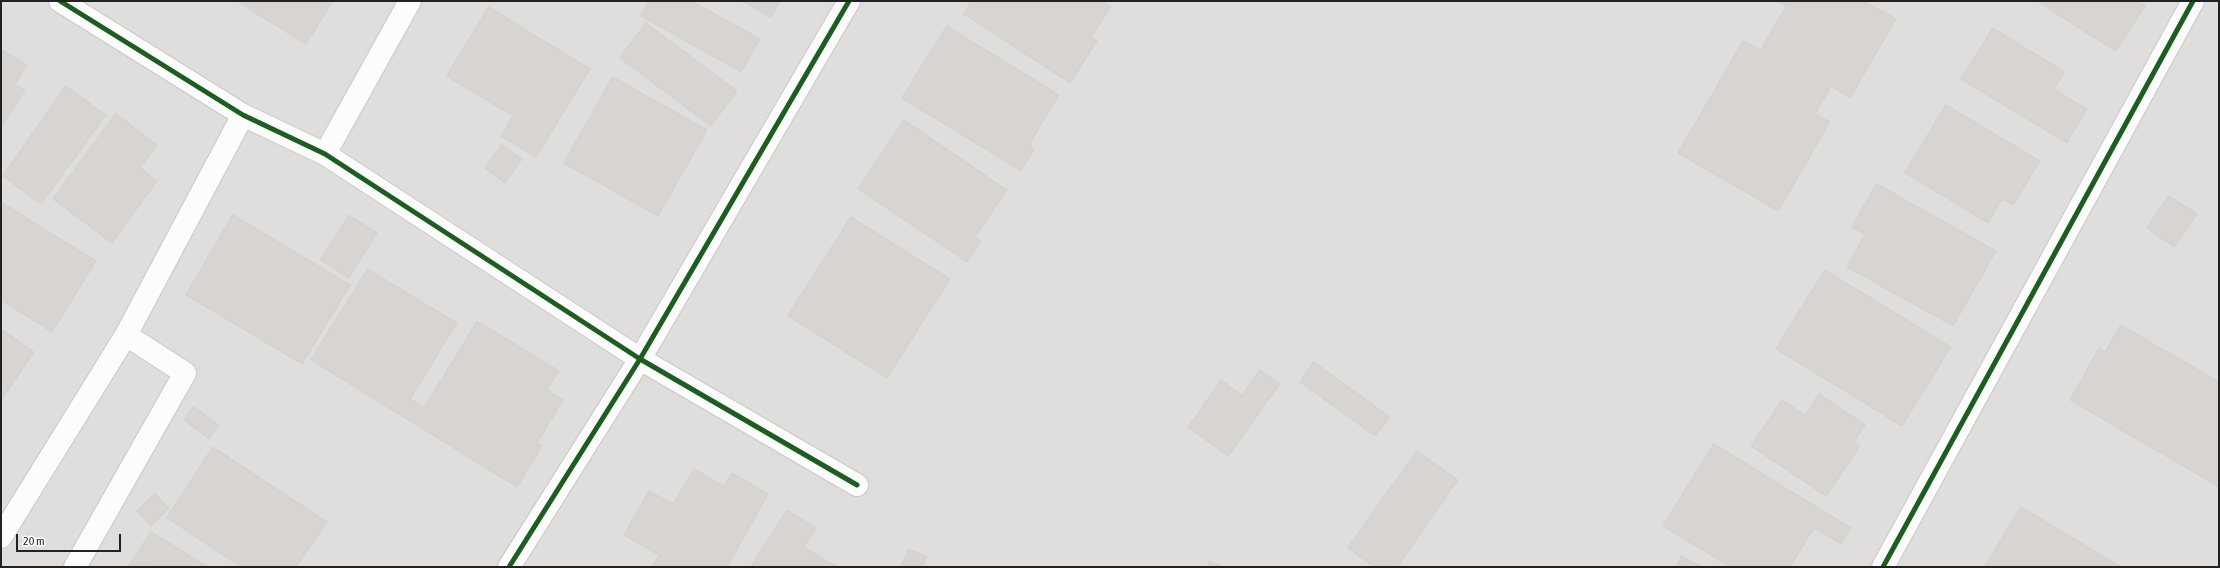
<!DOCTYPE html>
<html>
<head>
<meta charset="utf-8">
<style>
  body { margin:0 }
  #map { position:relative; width:2220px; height:568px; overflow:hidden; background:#f0eeeb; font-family:"Asap Condensed",sans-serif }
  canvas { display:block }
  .frame { position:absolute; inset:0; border:2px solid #222; pointer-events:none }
  .scale { position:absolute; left:16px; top:534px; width:105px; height:18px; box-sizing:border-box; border:2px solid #222; border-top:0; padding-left:5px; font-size:12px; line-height:14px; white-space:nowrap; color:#222; -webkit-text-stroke:3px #fff; paint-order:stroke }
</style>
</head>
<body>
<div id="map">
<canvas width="2220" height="568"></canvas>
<div class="frame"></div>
<div class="scale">20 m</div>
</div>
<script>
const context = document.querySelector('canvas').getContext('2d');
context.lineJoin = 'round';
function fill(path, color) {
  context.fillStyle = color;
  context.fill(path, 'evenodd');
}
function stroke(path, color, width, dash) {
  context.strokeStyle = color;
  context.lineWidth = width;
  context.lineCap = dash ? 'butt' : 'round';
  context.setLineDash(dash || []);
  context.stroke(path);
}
const residential = new Path2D(`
  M 1,1 L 2219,1 L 2219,567 L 1,567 Z`);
const building = new Path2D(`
  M 237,1 L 333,1 L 306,44 Z
  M 649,1 L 691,1 L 760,39 L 741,72 L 641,16 Z
  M 743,1 L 780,1 L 771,17 Z
  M 972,1 L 1102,1 L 1111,7 L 1091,37 L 1097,41 L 1070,83 L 964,14 Z
  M 1777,1 L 1864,1 L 1896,19 L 1850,98 L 1831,86 L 1815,114 L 1830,122 L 1778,211 L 1678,153 L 1743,41 L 1761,50 L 1786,6 Z
  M 2037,1 L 2137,1 L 2145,6 L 2116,51 Z
  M 489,7 L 590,69 L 536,157 L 501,136 L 513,116 L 447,76 Z
  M 646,23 L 737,91 L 711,126 L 620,58 Z
  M 947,26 L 1059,95 L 1029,145 L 1034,149 L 1021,171 L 902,98 Z
  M 1993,28 L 2065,72 L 2054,89 L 2087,109 L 2067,143 L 1961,79 Z
  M 1,49 L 27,65 L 15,84 L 25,90 L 1,128 Z
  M 613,77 L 707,130 L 658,216 L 564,163 Z
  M 66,86 L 106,115 L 41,204 L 3,176 Z
  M 1946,105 L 2040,161 L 2013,205 L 2002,199 L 1988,223 L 1905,173 Z
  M 116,114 L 157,145 L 140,168 L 157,181 L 112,243 L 53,199 Z
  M 904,120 L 1007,190 L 975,237 L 981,241 L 967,262 L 858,189 Z
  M 502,145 L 522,159 L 505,183 L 485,168 Z
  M 1877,184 L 1996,251 L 1953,326 L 1847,267 L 1865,234 L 1852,227 Z
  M 2169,196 L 2197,214 L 2174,247 L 2147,228 Z
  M 1,202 L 96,261 L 52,332 L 1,300 Z
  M 233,215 L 350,285 L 302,364 L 186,295 Z
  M 349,215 L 377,233 L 349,278 L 321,260 Z
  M 851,217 L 950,279 L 887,378 L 788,316 Z
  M 368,269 L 457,323 L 410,399 L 424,408 L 477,321 L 559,371 L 547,390 L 563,400 L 537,443 L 542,446 L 517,487 L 311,360 Z
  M 1825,270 L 1951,347 L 1902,426 L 1776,349 Z
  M 2121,325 L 2219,382 L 2219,487 L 2070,400 L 2099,348 L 2105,352 Z
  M 1,329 L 34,352 L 1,401 Z
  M 1314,362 L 1390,417 L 1375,436 L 1300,382 Z
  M 1260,370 L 1280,384 L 1228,456 L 1188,427 L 1221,380 L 1242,395 Z
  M 1819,394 L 1865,425 L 1854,442 L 1860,446 L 1826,496 L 1751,446 L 1782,400 L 1805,415 Z
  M 194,407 L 219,425 L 209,439 L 184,420 Z
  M 1714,444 L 1851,528 L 1841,544 L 1814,528 L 1790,567 L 1731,567 L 1663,526 Z
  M 213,447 L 327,522 L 296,567 L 241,567 L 167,518 Z
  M 1417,451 L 1458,480 L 1397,567 L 1374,567 L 1348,548 Z
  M 694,469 L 724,486 L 732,473 L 768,494 L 727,567 L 652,567 L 659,555 L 624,535 L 649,491 L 673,504 Z
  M 155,494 L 169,508 L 151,526 L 137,511 Z
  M 2021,507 L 2121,567 L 1985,567 Z
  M 787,510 L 816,528 L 804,547 L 837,567 L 751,567 Z
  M 151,532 L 208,567 L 129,566 Z
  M 909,549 L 927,557 L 922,567 L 901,567 Z
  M 1682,556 L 1701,567 L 1676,567 Z
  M 1210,561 L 1222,567 L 1207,567 Z`);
const minor = new Path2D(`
  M 60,1 L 243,115 L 325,154 L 640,359 L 857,485
  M 325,154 L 410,1
  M 1,537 L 126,335 L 243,115
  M 75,567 L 185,373 L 126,335
  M 509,567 L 640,359 L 849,1
  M 1883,567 L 2193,1`);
const cycleway = new Path2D(`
  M 60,1 L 243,115 L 325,154 L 640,359 L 857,485
  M 509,567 L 640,359 L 849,1
  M 1883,567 L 2193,1`);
fill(residential, '#dfdedc');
fill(building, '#d7d4d2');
stroke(building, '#d3d0cc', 1);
stroke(minor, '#c9c8c7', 24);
stroke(minor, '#fdfcfc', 22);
stroke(cycleway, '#1b5e20', 5);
</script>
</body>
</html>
